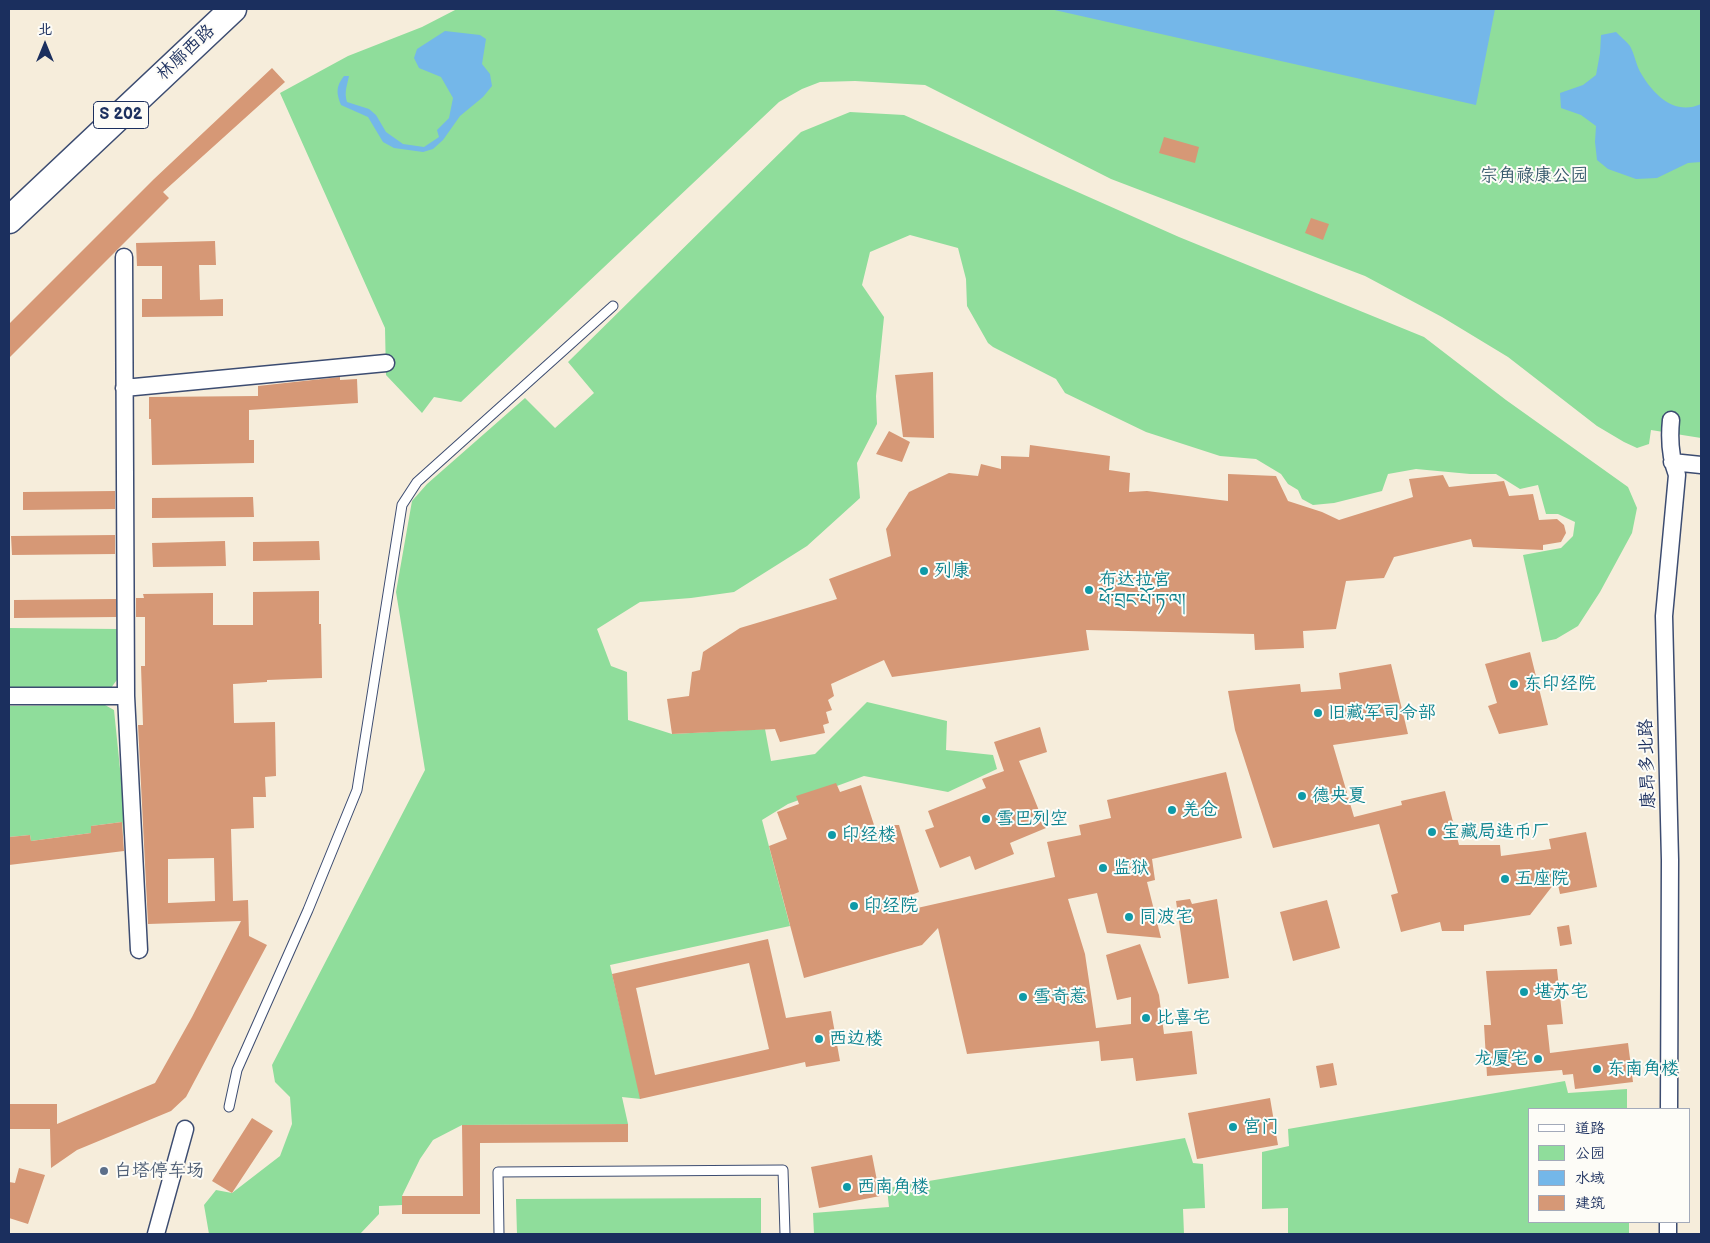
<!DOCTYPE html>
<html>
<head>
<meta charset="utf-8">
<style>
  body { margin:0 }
  #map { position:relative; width:1710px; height:1243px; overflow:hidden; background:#f6eddb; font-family:"Balsamiq Sans","LXGW WenKai TC",sans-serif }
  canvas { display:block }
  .frame { position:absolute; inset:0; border:10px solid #1b2f5e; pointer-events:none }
  .legend { position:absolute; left:1528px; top:1108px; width:162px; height:115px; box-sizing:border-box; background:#fdfcf7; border:1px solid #a3aaba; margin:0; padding:6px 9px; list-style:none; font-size:15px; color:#1b2f5e }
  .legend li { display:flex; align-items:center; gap:10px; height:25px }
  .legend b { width:25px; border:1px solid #a3aaba }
  .north { position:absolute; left:20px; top:20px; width:50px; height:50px; -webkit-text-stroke:4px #fdfcf7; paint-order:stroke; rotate:0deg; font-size:14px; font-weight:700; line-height:20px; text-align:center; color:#1b2f5e }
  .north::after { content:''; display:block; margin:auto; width:18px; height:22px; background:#1b2f5e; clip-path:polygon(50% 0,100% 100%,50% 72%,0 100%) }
</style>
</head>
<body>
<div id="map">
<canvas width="1710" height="1243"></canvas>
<div class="frame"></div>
<ul class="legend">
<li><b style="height:6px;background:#fff"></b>道路</li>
<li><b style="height:14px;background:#8fdd9b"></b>公园</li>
<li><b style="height:14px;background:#74b7e9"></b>水域</li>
<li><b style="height:14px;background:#d69876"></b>建筑</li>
</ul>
<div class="north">北</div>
</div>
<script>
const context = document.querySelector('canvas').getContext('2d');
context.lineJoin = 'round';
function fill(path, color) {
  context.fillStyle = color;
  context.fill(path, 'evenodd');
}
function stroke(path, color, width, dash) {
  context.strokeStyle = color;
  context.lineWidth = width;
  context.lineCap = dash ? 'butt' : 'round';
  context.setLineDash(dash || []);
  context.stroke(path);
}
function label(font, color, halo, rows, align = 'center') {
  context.font = font + ' "Balsamiq Sans","LXGW WenKai TC","Noto Serif Tibetan",sans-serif';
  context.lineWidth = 4;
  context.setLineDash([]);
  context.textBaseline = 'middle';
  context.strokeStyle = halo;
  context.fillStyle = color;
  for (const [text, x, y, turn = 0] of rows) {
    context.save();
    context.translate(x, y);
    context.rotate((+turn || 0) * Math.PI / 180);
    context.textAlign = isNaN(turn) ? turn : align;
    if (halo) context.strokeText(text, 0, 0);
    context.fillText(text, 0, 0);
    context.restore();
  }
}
const green = new Path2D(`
  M 457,9 L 1701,9 L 1701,438 L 1651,430 L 1649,444 L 1637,448 L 1624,442 L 1597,426 L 1508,357 L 1442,317 L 1365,276 L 1111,179 L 925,85 L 855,81 L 820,82 L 802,89 L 779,102 L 461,402 L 434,397 L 422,413 L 386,375 L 385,328 L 280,93 L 348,56 L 422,27 Z
  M 850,112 L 904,115 L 1179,237 L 1424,337 L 1506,400 L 1628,487 L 1637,508 L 1632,533 L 1600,592 L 1578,626 L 1556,639 L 1542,642 L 1523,555 L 1561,548 L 1573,536 L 1575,522 L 1558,514 L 1546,514 L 1538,485 L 1520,489 L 1496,474 L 1470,474 L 1416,469 L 1388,474 L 1382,491 L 1334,503 L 1313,505 L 1302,499 L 1298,490 L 1288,484 L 1281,474 L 1256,459 L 1220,456 L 1146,432 L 1065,393 L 1056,379 L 993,347 L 988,343 L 967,306 L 966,279 L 958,248 L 910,235 L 870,252 L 862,285 L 884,317 L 876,396 L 877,424 L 857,463 L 860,498 L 807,546 L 734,592 L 691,598 L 640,602 L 597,629 L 611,666 L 627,672 L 628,720 L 672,734 L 765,729 L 771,761 L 815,754 L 867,702 L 947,721 L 946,750 L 993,755 L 997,769 L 948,792 L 864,776 L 788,804 L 762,820 L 790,926 L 610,965 L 641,1099 L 622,1097 L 628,1124 L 462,1125 L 433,1140 L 420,1159 L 402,1196 L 402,1205 L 379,1206 L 379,1214 L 360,1234 L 209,1234 L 204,1205 L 216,1190 L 232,1193 L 280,1156 L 292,1124 L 290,1097 L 275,1082 L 272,1065 L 425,770 L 396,592 L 412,501 L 427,484 L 525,398 L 555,428 L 594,393 L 568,362 L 801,132 Z
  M 9,628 L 118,629 L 119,677 L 111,688 L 9,688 Z
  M 105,705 L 114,710 L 128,847 L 126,851 L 122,822 L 91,826 L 91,833 L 31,841 L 30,835 L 9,837 L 9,706 Z
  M 1565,1081 L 1568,1093 L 1627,1089 L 1627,1109 L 1529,1109 L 1529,1222 L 1629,1222 L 1629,1234 L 1288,1234 L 1288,1208 L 1262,1209 L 1262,1152 L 1289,1146 L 1288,1129 Z
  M 1185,1138 L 1193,1163 L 1203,1164 L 1205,1208 L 1183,1209 L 1184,1234 L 814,1234 L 813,1213 L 889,1207 L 887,1188 Z
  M 761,1198 L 761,1234 L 517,1234 L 516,1199 Z`);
const water = new Path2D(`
  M 1050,9 L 1495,9 L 1476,105 Z
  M 445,31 L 480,35 L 486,39 L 482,64 L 490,74 L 492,86 L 483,97 L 460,116 L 443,140 L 433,149 L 423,152 L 394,148 L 383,142 L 368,117 L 341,105 C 336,93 336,86 344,76 L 349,76 C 347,86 344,92 347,102 L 369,109 L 376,115 L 386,132 L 403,144 L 424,147 L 439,137 L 437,130 L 449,118 L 453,98 L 441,77 L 419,68 L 414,58 L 417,49 Z
  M 1616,32 C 1620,36 1626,41 1630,46 C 1635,55 1636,66 1642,75 C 1654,95 1675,116 1701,104 L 1701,162 L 1688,163 L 1657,178 L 1636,179 L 1608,169 L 1597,160 L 1595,142 L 1596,126 L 1581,115 L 1561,108 L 1560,93 L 1583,85 L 1596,75 L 1600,53 L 1601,35 Z`);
const building = new Path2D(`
  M 272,68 L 285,82 L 163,192 L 169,198 L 9,358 L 9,324 L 154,179 Z
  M 1164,137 L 1199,147 L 1195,163 L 1159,153 Z
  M 1311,218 L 1329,224 L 1323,240 L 1305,233 Z
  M 215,241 L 216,265 L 199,265 L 200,300 L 223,299 L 223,316 L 142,317 L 142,299 L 162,299 L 162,266 L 137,266 L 136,243 Z
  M 933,372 L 934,438 L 903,437 L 895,375 Z
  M 340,377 L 340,380 L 357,379 L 358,403 L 249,410 L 249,440 L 254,440 L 254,463 L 152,465 L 151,419 L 149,419 L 149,397 L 258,396 L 258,386 Z
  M 889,431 L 910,442 L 902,462 L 876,454 Z
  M 1030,445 L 1110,456 L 1109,470 L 1130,473 L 1129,492 L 1147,491 L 1228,501 L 1228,474 L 1276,476 L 1288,501 L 1322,512 L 1339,520 L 1413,497 L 1409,479 L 1443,475 L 1449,487 L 1504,481 L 1509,496 L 1533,494 L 1539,520 L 1557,519 L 1564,525 L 1566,533 L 1561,542 L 1543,545 L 1543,550 L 1473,547 L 1471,539 L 1394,557 L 1384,578 L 1346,581 L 1336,629 L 1303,631 L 1304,648 L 1255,650 L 1254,634 L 1086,630 L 1089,650 L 892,677 L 884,660 L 831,684 L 834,696 L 828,700 L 832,710 L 826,712 L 829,723 L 823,725 L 825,733 L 780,742 L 775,729 L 672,734 L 667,699 L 689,696 L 692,672 L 700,670 L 703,652 L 740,628 L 837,599 L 829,579 L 891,556 L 886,529 L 909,492 L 949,473 L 978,476 L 981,464 L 1001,469 L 1001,456 L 1029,457 Z
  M 115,491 L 115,509 L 23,510 L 23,492 Z
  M 253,497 L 254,517 L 152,518 L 152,498 Z
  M 115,535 L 115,554 L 12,555 L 11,536 Z
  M 225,541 L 226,566 L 153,567 L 152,543 Z
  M 319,541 L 320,560 L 253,561 L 253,542 Z
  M 319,591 L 319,624 L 321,624 L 322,678 L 267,680 L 267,682 L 233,684 L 234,723 L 275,722 L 276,776 L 265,777 L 266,797 L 253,797 L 254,828 L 231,829 L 233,901 L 248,900 L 249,936 L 267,945 L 186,1097 L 171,1111 L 77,1150 L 51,1168 L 50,1129 L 10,1129 L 10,1104 L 57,1104 L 57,1124 L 155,1083 L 192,1017 L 241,921 L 148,924 L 138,725 L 143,725 L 141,666 L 145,666 L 145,617 L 136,617 L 136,598 L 144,598 L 143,594 L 213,593 L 213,625 L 253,625 L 253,592 ZM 214,858 L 215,901 L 168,903 L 168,859 Z
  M 116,599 L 116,617 L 14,618 L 14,600 Z
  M 1530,652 L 1548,725 L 1499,734 L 1488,706 L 1497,703 L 1485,664 Z
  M 1391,664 L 1408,734 L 1333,745 L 1354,817 L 1402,805 L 1401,801 L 1445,791 L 1459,845 L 1500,845 L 1501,856 L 1551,849 L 1549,839 L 1586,832 L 1597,887 L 1560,894 L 1557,880 L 1530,915 L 1464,925 L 1464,931 L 1442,931 L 1440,922 L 1401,932 L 1391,895 L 1398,893 L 1379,824 L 1273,848 L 1235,730 L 1228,691 L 1300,684 L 1301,692 L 1341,689 L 1339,673 Z
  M 1040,727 L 1047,752 L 1019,761 L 1046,828 L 1010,843 L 1014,854 L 975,870 L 970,856 L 940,868 L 925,830 L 934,827 L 928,811 L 986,788 L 982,779 L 1004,771 L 994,742 Z
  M 1226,772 L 1242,838 L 1152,859 L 1155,880 L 1147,882 L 1161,938 L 1107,933 L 1097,893 L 1068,899 L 1085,954 L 1096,1028 L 1131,1024 L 1131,997 L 1117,1000 L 1106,955 L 1140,944 L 1159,995 L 1164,1034 L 1192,1031 L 1197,1074 L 1136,1081 L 1133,1058 L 1101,1061 L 1099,1041 L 967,1054 L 938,928 L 922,945 L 804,978 L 769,846 L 787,839 L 777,812 L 799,804 L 796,796 L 836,783 L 840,792 L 861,785 L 876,831 L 893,825 L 899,825 L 919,892 L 891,903 L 895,913 L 1055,877 L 1047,842 L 1081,835 L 1079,825 L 1111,818 L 1107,800 Z
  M 122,822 L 124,851 L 9,865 L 9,837 L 30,835 L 31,841 L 91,833 L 91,826 Z
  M 1190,899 L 1192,904 L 1217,899 L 1229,978 L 1188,984 L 1176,901 Z
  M 1327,900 L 1340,948 L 1293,961 L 1280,912 Z
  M 1569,925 L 1572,944 L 1560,946 L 1557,927 Z
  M 768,939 L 786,1018 L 831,1011 L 840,1061 L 806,1067 L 805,1062 L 640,1099 L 612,974 ZM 749,963 L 769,1049 L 655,1075 L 636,988 Z
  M 1557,969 L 1563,1024 L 1547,1025 L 1550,1053 L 1628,1043 L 1633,1082 L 1575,1089 L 1573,1074 L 1563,1075 L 1562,1070 L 1487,1076 L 1484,1025 L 1491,1025 L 1486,971 Z
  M 1333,1063 L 1337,1085 L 1320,1088 L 1316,1066 Z
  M 1270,1098 L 1278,1145 L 1197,1159 L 1188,1113 Z
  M 252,1118 L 273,1131 L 232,1193 L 212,1181 Z
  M 628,1124 L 628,1142 L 480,1143 L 480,1214 L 402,1214 L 402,1196 L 463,1196 L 462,1125 Z
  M 872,1155 L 880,1196 L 819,1208 L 811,1167 Z
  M 19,1168 L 45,1175 L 28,1224 L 9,1218 L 9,1182 L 15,1183 Z`);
const lane = new Path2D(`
  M 229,1107 L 237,1070 L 308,910 L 357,790 L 402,505 L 417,482 L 613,306
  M 499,1234 L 498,1172 L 783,1170 L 785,1234`);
const street = new Path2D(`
  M 124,257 L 126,696 L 139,950
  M 124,388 L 386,363
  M 1672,462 L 1701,465
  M 9,696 L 126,696
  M 1669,1109 L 1670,860 L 1664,616 L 1677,475 C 1670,457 1669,440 1671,420
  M 156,1234 L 185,1129
  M 1668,1234 L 1668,1222`);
const primary = new Path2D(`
  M 9,220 L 233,9`);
const markers = [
  [924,571,5,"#0f9aa8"],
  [1089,590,5,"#0f9aa8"],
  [1514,684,5,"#0f9aa8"],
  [1318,713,5,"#0f9aa8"],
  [1302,796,5,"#0f9aa8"],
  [1172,810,5,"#0f9aa8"],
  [986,819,5,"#0f9aa8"],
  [1432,832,5,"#0f9aa8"],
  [832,835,5,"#0f9aa8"],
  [1103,868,5,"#0f9aa8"],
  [1505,879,5,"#0f9aa8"],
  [854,906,5,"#0f9aa8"],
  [1129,917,5,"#0f9aa8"],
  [1524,992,5,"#0f9aa8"],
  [1023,997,5,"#0f9aa8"],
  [1146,1018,5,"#0f9aa8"],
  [819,1039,5,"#0f9aa8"],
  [1538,1059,5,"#0f9aa8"],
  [1597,1069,5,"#0f9aa8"],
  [1233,1127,5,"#0f9aa8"],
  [104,1171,5,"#5c6f8a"],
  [847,1187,5,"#0f9aa8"]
];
const shields = [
  [121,115,55]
];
const shieldNames = [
  ["S 202",121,115]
];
const streetNames = [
  ["林廓西路",186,53,-43],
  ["康昂多北路",1648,764,-92]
];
const parkNames = [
  ["宗角禄康公园",1534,176]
];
const cultureNames = [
  ["列康",934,571],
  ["布达拉宫",1099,580],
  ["ཕོ་བྲང་པོ་ཏ་ལ།",1099,601],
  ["东印经院",1524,684],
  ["旧藏军司令部",1328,713],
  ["德央夏",1312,796],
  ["羌仓",1182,810],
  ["雪巴列空",996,819],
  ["宝藏局造币厂",1442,832],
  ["印经楼",842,835],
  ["监狱",1113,868],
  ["五座院",1515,879],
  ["印经院",864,906],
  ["同波宅",1139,917],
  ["堪苏宅",1534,992],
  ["雪奇惹",1033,997],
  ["比喜宅",1156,1018],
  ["西边楼",829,1039],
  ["龙厦宅",1528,1059,"right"],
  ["东南角楼",1607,1069],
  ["宫门",1243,1127],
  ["西南角楼",857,1187]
];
const serviceNames = [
  ["白塔停车场",114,1171]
];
fill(green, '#8fdd9b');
fill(water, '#74b7e9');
fill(building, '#d69876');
stroke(lane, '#3c4c71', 11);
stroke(street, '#3c4c71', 19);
stroke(primary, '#3c4c71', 29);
stroke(lane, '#fff', 9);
stroke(street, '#fff', 16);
stroke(primary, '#fff', 26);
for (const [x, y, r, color] of markers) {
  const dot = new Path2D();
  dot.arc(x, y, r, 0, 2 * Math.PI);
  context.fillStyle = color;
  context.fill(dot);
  stroke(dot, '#fdfcf7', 2);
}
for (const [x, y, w] of shields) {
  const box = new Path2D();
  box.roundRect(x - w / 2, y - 13.5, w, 27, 4);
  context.fillStyle = '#fdfcf7';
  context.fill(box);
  stroke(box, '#1b2f5e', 1);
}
label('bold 16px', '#1b2f5e', null, shieldNames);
label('18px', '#1b2f5e', '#fdfcf7', streetNames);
label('18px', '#385a6d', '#fdfcf7', parkNames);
label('18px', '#0d838f', '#fdfcf7', cultureNames, 'left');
label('18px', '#4e5e75', '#fdfcf7', serviceNames, 'left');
</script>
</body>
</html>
